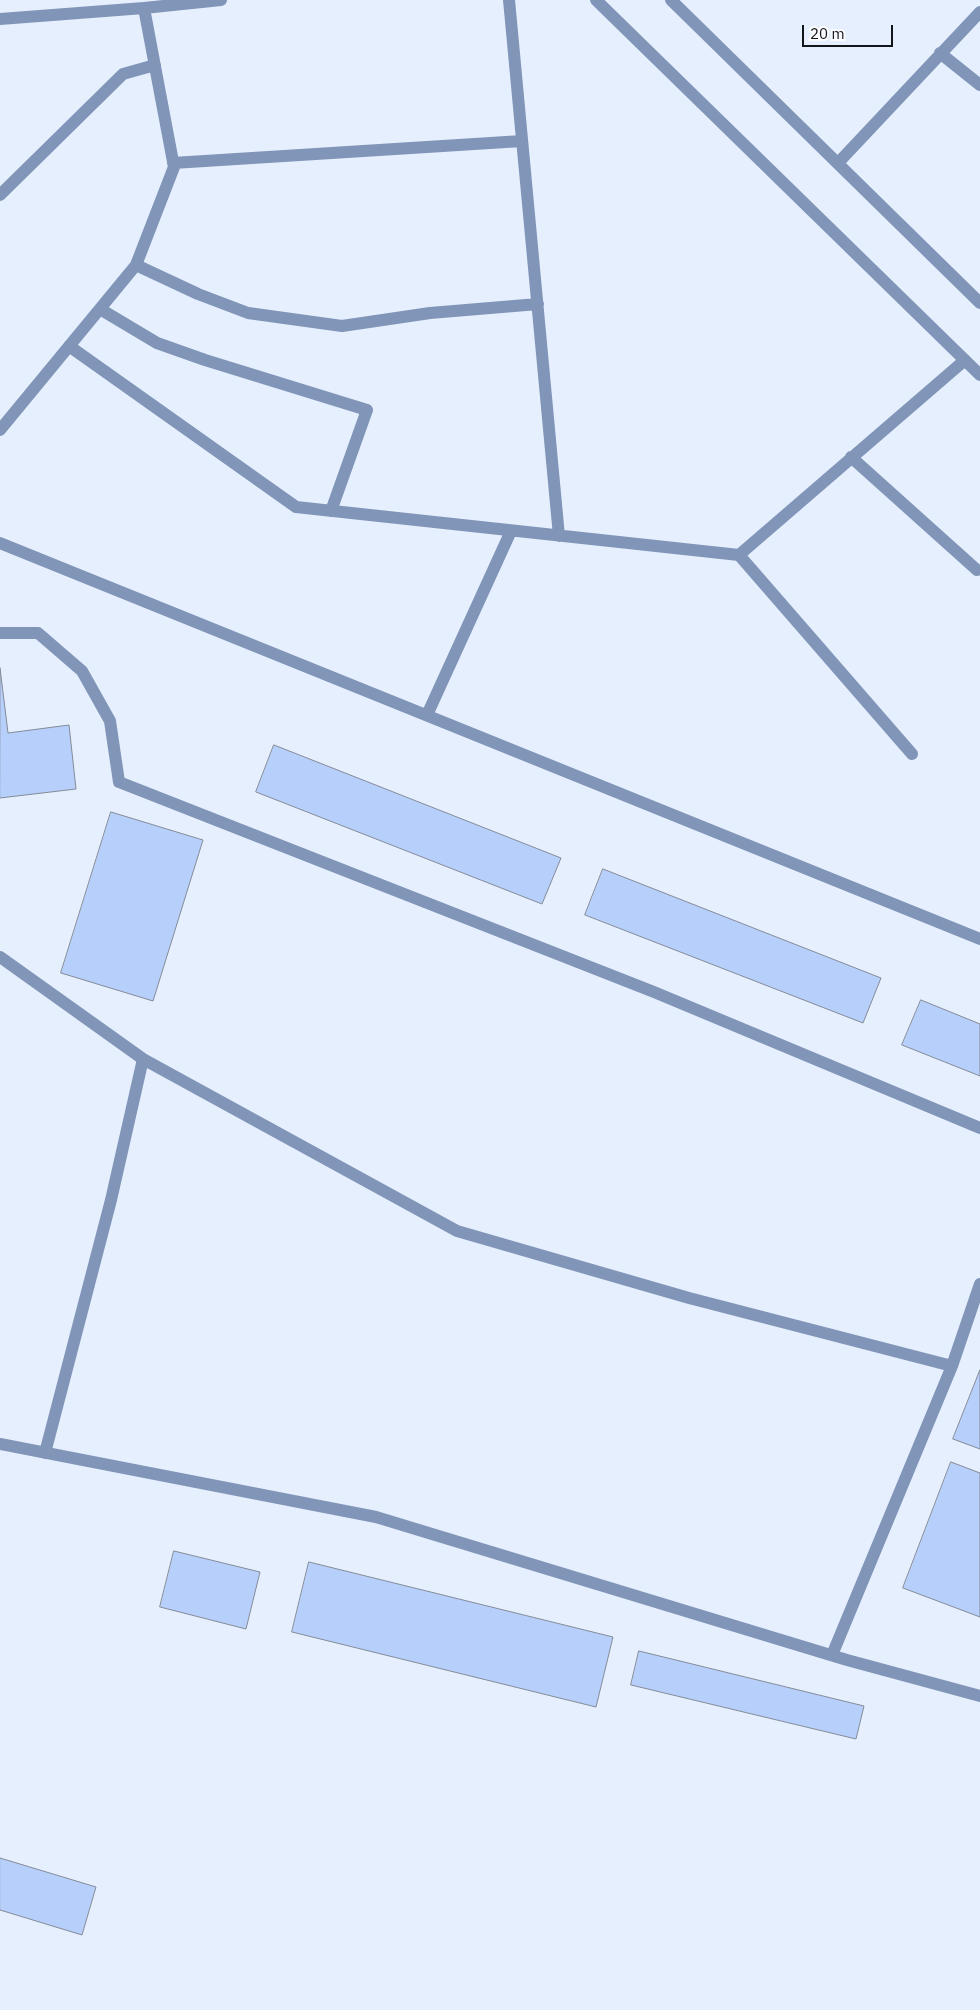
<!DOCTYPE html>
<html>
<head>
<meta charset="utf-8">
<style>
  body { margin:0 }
  #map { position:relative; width:980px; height:2010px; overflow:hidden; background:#e6effd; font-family:"IBM Plex Sans",sans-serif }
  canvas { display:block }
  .scale { position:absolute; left:802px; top:25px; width:91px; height:22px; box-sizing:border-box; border:2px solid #121519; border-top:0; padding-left:6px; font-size:15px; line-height:18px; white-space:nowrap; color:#121519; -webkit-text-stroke:4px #fafbfe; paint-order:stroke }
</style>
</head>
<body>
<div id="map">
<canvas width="980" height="2010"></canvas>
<div class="scale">20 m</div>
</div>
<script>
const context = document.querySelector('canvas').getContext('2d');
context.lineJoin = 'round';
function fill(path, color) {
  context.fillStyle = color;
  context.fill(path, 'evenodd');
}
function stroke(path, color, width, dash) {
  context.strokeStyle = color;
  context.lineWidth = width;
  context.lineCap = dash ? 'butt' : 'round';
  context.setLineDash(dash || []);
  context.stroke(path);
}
const building = new Path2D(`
  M 0,668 L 8,733 L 69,725 L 76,789 L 0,798 Z
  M 274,745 L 561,858 L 542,904 L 256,792 Z
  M 111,812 L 203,840 L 153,1001 L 61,973 Z
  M 603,869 L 881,978 L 863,1023 L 585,915 Z
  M 921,1000 L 980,1024 L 980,1076 L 902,1045 Z
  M 980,1370 L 980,1449 L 953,1439 Z
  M 951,1462 L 980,1473 L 980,1617 L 903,1588 Z
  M 174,1551 L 260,1572 L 246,1629 L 160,1607 Z
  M 309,1562 L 613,1637 L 596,1707 L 292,1632 Z
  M 639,1651 L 864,1706 L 856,1739 L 631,1685 Z
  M 0,1858 L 96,1887 L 82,1935 L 0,1910 Z`);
const minor = new Path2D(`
  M 509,0 L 559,536
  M 596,0 L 980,375
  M 671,0 L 980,303
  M 0,19 L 144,8 L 221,0
  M 940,53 L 980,85
  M 173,163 L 522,141
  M 838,163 L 980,12
  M 0,195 L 123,74 L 155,65
  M 136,265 L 198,294 L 248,313 L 342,326 L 430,313 L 538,304
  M 100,309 L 157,343 L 205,360 L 367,410 L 331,511
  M 69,346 L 296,507 L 739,555 L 912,754
  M 0,430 L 136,265 L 174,167 L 144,8
  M 851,457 L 977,570
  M 0,543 L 980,939
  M 739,555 L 965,360
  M 0,633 L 38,633 L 82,671 L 110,721 L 119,782 L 654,992 L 980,1128
  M 427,715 L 511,531
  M 0,957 L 143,1059 L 111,1200 L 45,1453
  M 143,1059 L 457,1231 L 689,1298 L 952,1366
  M 0,1444 L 376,1517 L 847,1660 L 980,1696
  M 832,1655 L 952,1366 L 980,1284`);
fill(building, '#b7cffb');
stroke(building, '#848b98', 1);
stroke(minor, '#8195b8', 12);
</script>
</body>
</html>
